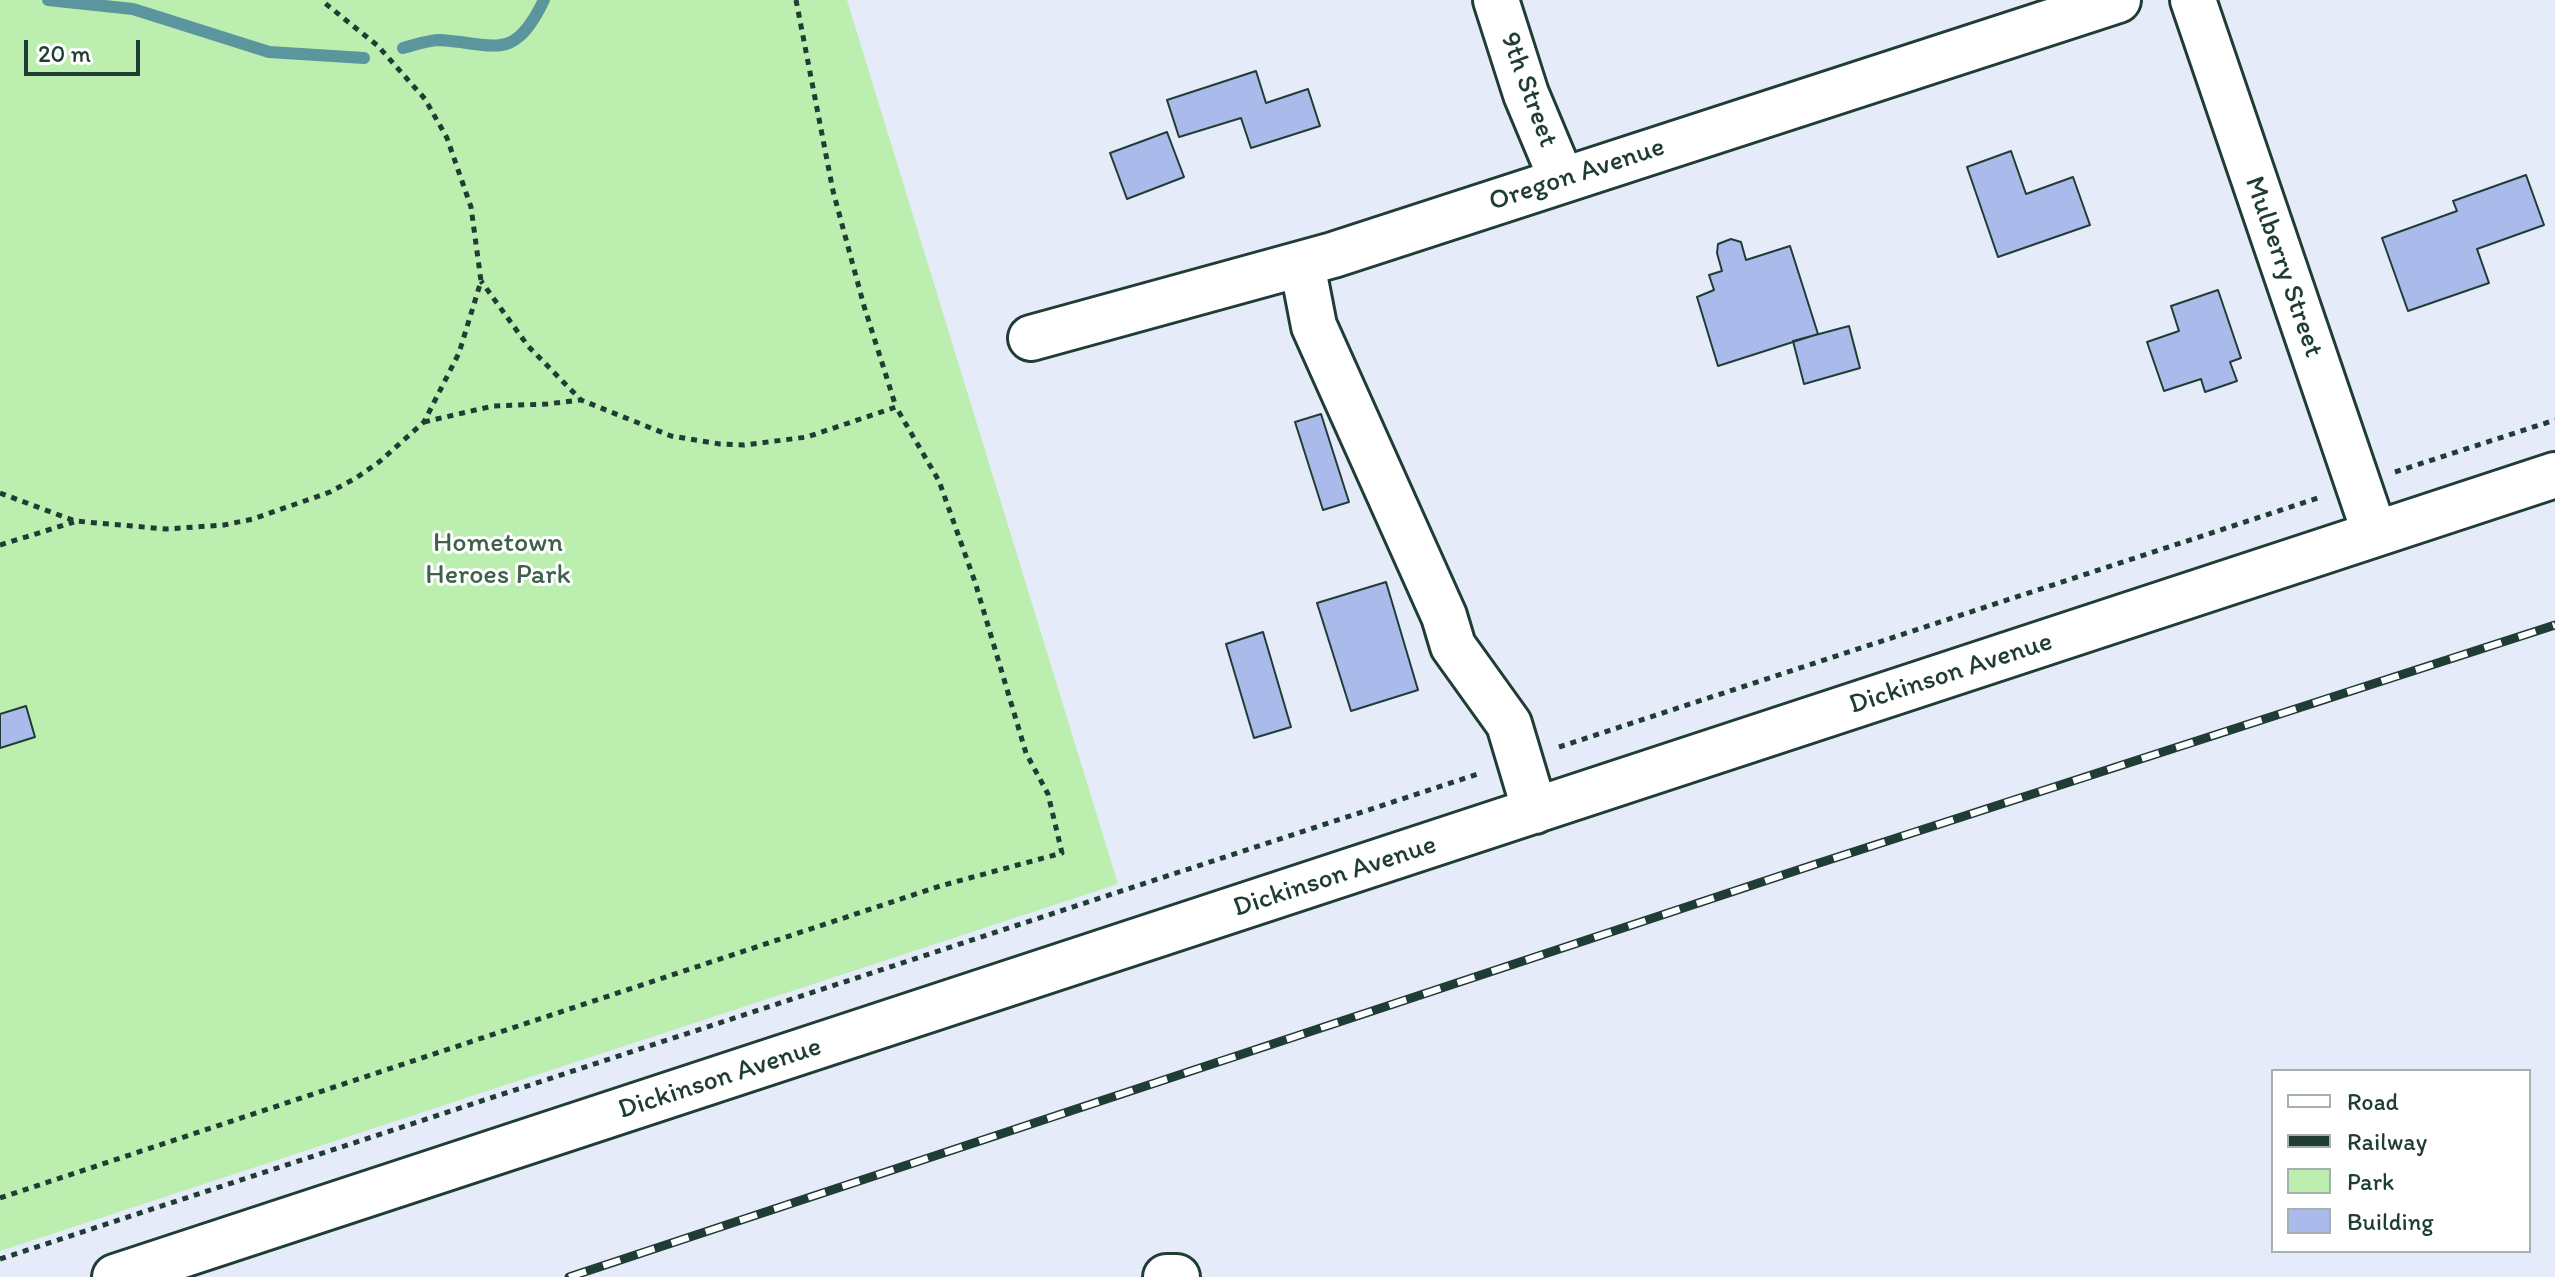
<!DOCTYPE html>
<html>
<head>
<meta charset="utf-8">
<style>
  body { margin:0 }
  #map { position:relative; width:2555px; height:1277px; overflow:hidden; background:#e6ebf9; font-family:Itim,sans-serif }
  canvas { display:block }
  .legend { position:absolute; left:2271px; top:1069px; width:260px; height:184px; box-sizing:border-box; background:#fff; border:2px solid #a5b1ae; margin:0; padding:10px 14px; list-style:none; font-size:24px; color:#1f3d34 }
  .legend li { display:flex; align-items:center; gap:16px; height:40px }
  .legend b { width:40px; border:2px solid #a5b1ae }
  .scale { position:absolute; left:24px; top:40px; width:116px; height:36px; box-sizing:border-box; border:4px solid #1f3d34; border-top:0; padding-left:10px; font-size:24px; line-height:28px; white-space:nowrap; color:#1f3d34; -webkit-text-stroke:6px #fff; paint-order:stroke }
</style>
</head>
<body>
<div id="map">
<canvas width="2555" height="1277"></canvas>
<ul class="legend">
<li><b style="height:10px;background:#fff"></b>Road</li>
<li><b style="height:10px;background:#1f3d34"></b>Railway</li>
<li><b style="height:22px;background:#bbeeaf"></b>Park</li>
<li><b style="height:22px;background:#aabbeb"></b>Building</li>
</ul>
<div class="scale">20 m</div>
</div>
<script>
const context = document.querySelector('canvas').getContext('2d');
context.lineJoin = 'round';
function fill(path, color) {
  context.fillStyle = color;
  context.fill(path, 'evenodd');
}
function stroke(path, color, width, dash) {
  context.strokeStyle = color;
  context.lineWidth = width;
  context.lineCap = dash ? 'butt' : 'round';
  context.setLineDash(dash || []);
  context.stroke(path);
}
function label(font, color, halo, rows, align = 'center') {
  context.font = font + ' Itim,sans-serif';
  context.lineWidth = 6;
  context.setLineDash([]);
  context.textBaseline = 'middle';
  context.strokeStyle = halo;
  context.fillStyle = color;
  for (const [text, x, y, turn = 0] of rows) {
    context.save();
    context.translate(x, y);
    context.rotate((+turn || 0) * Math.PI / 180);
    context.textAlign = isNaN(turn) ? turn : align;
    if (halo) context.strokeText(text, 0, 0);
    context.fillText(text, 0, 0);
    context.restore();
  }
}
const green = new Path2D(`
  M 0,0 L 847,0 L 1118,884 L 0,1251 Z`);
const stream = new Path2D(`
  M 48,0 L 133,9 L 269,52 L 364,58
  M 403,48 C 415,45 428,40 440,40 C 497,44 514,62 544,0`);
const building = new Path2D(`
  M 1256,71 L 1266,103 L 1308,89 L 1320,126 L 1251,148 L 1241,118 L 1179,137 L 1167,100 Z
  M 1167,132 L 1184,177 L 1127,199 L 1110,153 Z
  M 2011,151 L 2026,194 L 2073,177 L 2090,225 L 1998,257 L 1967,167 Z
  M 2526,175 L 2544,225 L 2477,249 L 2489,283 L 2408,311 L 2382,238 L 2457,211 L 2453,201 Z
  M 1731,239 L 1741,242 L 1746,260 L 1790,246 L 1818,334 L 1718,366 L 1697,297 L 1714,290 L 1709,275 L 1722,271 L 1717,253 L 1718,244 Z
  M 2218,290 L 2241,358 L 2230,362 L 2237,381 L 2205,392 L 2201,379 L 2164,391 L 2147,342 L 2179,331 L 2171,306 Z
  M 1849,326 L 1860,368 L 1804,384 L 1793,341 Z
  M 1321,414 L 1349,502 L 1323,510 L 1295,422 Z
  M 1386,582 L 1418,690 L 1351,711 L 1317,603 Z
  M 1263,632 L 1291,727 L 1254,738 L 1226,644 Z
  M 26,706 L 35,737 L 0,748 L 0,714 Z`);
const path = new Path2D(`
  M 796,0 L 833,191 L 864,306 L 896,407
  M 424,422 L 493,406 L 547,404 L 580,400
  M 2395,472 L 2555,420
  M 0,493 L 75,521 L 166,529 L 224,525 L 253,519 L 330,492 L 356,478 L 379,462 L 424,422 L 459,353 L 481,281 L 471,207 L 447,138 L 425,99 L 378,46 L 321,0
  M 0,545 L 74,522
  M 1559,747 L 2321,497
  M 0,1198 L 940,886 L 1062,853 L 1048,794 L 1026,753 L 975,582 L 939,481 L 896,407 L 807,437 L 744,445 L 720,444 L 671,436 L 581,400 L 528,346 L 481,281
  M 0,1259 L 1481,773`);
const minor = new Path2D(`
  M 1496,0 L 1526,94 L 1562,180
  M 2193,0 L 2375,534
  M 1302,264 L 1314,326 L 1444,616 L 1453,646 L 1509,724 L 1535,811
  M 1031,338 L 1333,255 L 2118,0
  M 115,1277 L 2555,475
  M 1166,1277 L 1177,1277`);
const rail = new Path2D(`
  M 569,1277 L 1813,865 L 2555,625`);
const streetNames = [
  ["9th Street",1528,90,70],
  ["Oregon Avenue",1577,175,-18],
  ["Mulberry Street",2283,267,71],
  ["Dickinson Avenue",1951,674,-18],
  ["Dickinson Avenue",1335,877,-18],
  ["Dickinson Avenue",720,1079,-18]
];
const parkNames = [
  ["Hometown",498,544],
  ["Heroes Park",498,576]
];
fill(green, '#bbeeaf');
stroke(stream, '#5b959d', 12);
fill(building, '#aabbeb');
stroke(building, '#1f3d34', 2);
stroke(minor, '#1f3d34', 50);
stroke(path, '#1f3d34', 5, [6, 6]);
stroke(minor, '#fff', 44);
stroke(rail, '#1f3d34', 9);
stroke(rail, '#fff', 6, [18]);
label('28px', '#1f3d34', '#fff', streetNames);
label('28px', '#3e604d', '#fff', parkNames);
</script>
</body>
</html>
